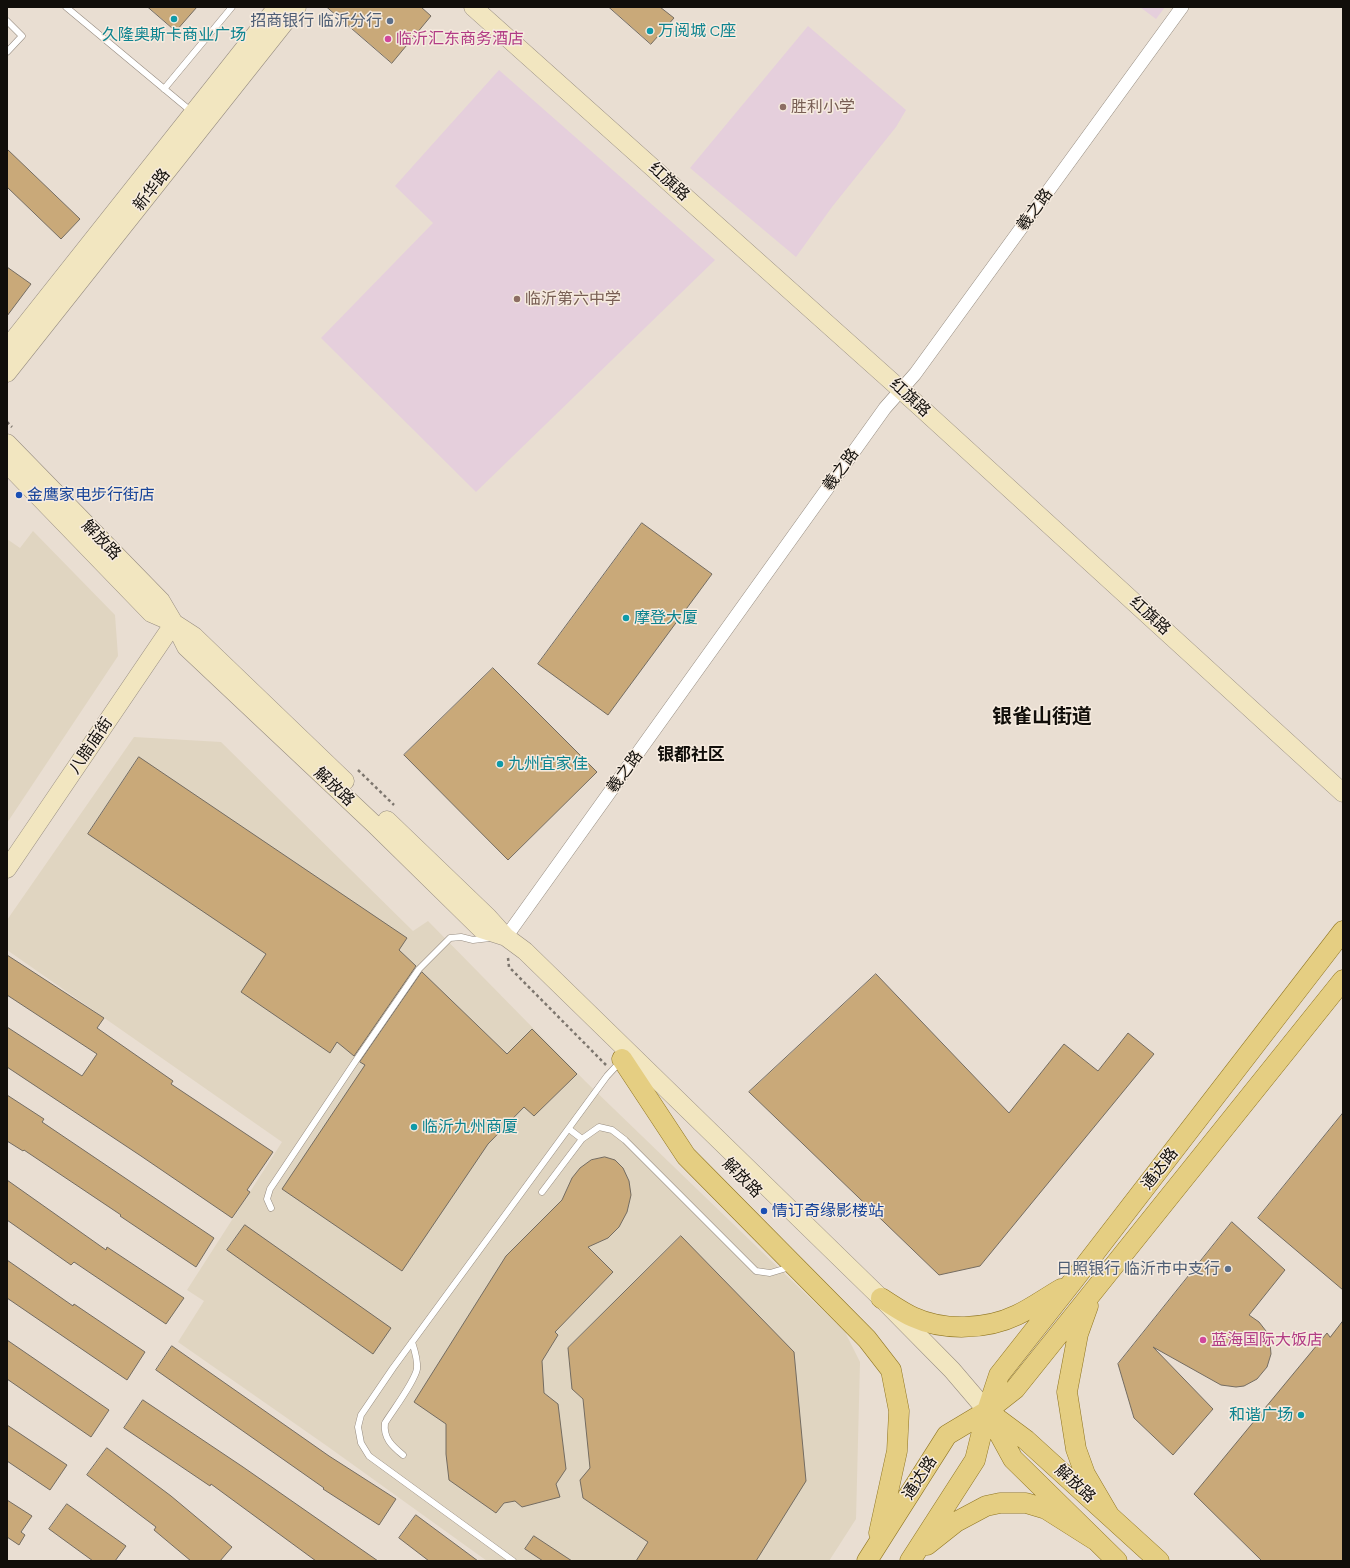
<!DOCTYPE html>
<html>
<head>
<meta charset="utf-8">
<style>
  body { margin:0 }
  #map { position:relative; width:1350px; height:1568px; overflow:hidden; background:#e9ded2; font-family:"Zilla Slab",serif }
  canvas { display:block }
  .frame { position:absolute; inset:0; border:8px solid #110e0a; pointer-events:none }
</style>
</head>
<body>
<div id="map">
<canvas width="1350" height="1568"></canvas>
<div class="frame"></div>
</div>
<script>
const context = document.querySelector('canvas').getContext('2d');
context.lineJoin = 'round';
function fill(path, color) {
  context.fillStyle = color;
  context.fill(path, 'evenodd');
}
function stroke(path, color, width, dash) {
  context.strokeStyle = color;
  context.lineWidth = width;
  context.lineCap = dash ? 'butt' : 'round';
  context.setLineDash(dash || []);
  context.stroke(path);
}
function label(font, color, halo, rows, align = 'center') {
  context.font = font + ' "Zilla Slab","Noto Sans SC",serif';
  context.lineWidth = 3;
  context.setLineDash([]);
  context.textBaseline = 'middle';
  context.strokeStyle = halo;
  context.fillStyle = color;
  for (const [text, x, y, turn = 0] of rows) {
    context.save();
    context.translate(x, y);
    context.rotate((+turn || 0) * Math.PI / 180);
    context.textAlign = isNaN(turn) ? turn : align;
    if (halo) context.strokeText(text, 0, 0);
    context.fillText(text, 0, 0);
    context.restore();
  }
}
const commercial = new Path2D(`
  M 33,531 L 115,615 L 118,656 L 7,823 L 7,539 L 20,548 Z
  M 134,737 L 221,742 L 413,931 L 428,921 L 585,1081 L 845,1332 L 860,1362 L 856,1519 L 829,1561 L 487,1561 L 327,1446 L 178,1342 L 204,1301 L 187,1290 L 282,1142 L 7,950 L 7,920 Z`);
const education = new Path2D(`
  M 1140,7 L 1165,7 L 1156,19 Z
  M 808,26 L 906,110 L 896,127 L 832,207 L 796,257 L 690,168 Z
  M 499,70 L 715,260 L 476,492 L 321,338 L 433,223 L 395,186 Z`);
const building = new Path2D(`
  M 148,7 L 197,7 L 176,31 Z
  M 327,7 L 421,7 L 431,16 L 392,63 Z
  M 609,7 L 660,7 L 674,18 L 651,44 Z
  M 7,149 L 80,219 L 61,239 L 7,187 Z
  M 7,267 L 31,284 L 7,316 Z
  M 642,523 L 712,574 L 608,715 L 538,664 Z
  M 493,668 L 597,772 L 508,860 L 404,755 Z
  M 139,757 L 407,938 L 399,950 L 416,966 L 354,1056 L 337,1042 L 330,1053 L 241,992 L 266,954 L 88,834 Z
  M 7,955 L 104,1018 L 97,1028 L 173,1081 L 171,1084 L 273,1152 L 247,1190 L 250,1192 L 232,1218 L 141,1156 L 7,1067 L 7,1027 L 82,1076 L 97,1054 L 7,995 Z
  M 422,972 L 507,1054 L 532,1029 L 577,1074 L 534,1116 L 524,1107 L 488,1144 L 402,1271 L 282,1189 L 365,1065 L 360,1062 Z
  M 876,974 L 1009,1113 L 1064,1044 L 1098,1071 L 1128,1033 L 1154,1054 L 980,1266 L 939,1275 L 749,1092 Z
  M 7,1095 L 44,1119 L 42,1122 L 214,1238 L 196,1267 L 120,1216 L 121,1215 L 24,1150 L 23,1151 L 7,1141 Z
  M 1343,1113 L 1343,1290 L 1258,1218 Z
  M 605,1157 L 615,1160 L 623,1168 L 629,1181 L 631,1195 L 627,1212 L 619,1227 L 608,1238 L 588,1247 L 613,1272 L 555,1332 L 558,1335 L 542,1361 L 544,1393 L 558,1404 L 566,1469 L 556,1484 L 560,1497 L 522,1507 L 515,1501 L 504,1503 L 496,1513 L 449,1480 L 446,1454 L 446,1424 L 414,1402 L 506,1256 L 562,1200 L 572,1178 L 580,1168 L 591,1160 Z
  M 7,1180 L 106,1250 L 107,1247 L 184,1298 L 166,1324 L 74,1262 L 71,1265 L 7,1220 Z
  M 1232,1222 L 1285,1270 L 1249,1315 L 1259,1322 L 1266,1331 L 1270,1342 L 1271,1354 L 1267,1367 L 1257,1379 L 1244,1386 L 1236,1387 L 1221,1385 L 1153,1347 L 1213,1409 L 1173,1455 L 1134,1418 L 1118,1364 Z
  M 245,1225 L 391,1328 L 373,1354 L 227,1250 Z
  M 681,1236 L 794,1352 L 806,1481 L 756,1561 L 636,1561 L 648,1542 L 583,1498 L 580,1480 L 590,1468 L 583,1399 L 572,1389 L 568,1348 Z
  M 7,1260 L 73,1306 L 74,1304 L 145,1352 L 127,1380 L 7,1298 Z
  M 1343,1321 L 1343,1561 L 1262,1561 L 1194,1494 L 1327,1333 L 1330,1337 Z
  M 7,1340 L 109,1410 L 91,1437 L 7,1379 Z
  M 172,1346 L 329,1456 L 396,1499 L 379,1525 L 323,1489 L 324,1488 L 156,1370 Z
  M 143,1400 L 243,1467 L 378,1561 L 316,1561 L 211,1484 L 210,1486 L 124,1428 Z
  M 7,1425 L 67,1465 L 50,1490 L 7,1461 Z
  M 107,1448 L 171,1496 L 232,1547 L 220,1561 L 191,1561 L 154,1530 L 156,1527 L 87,1475 Z
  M 7,1500 L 32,1516 L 21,1532 L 25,1535 L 19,1545 L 7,1537 Z
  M 67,1504 L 126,1546 L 115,1561 L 93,1561 L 49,1529 Z
  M 416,1515 L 478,1561 L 429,1561 L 399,1538 Z
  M 534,1536 L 572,1561 L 543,1561 L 525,1549 Z`);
const path = new Path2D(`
  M 7,422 L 12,427
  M 358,770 L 394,805
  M 508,958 L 509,967 L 606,1065`);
const lane = new Path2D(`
  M 66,7 L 192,112
  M 7,21 L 22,36 L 7,52
  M 164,89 L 232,7
  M 569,1129 L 582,1139 L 599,1127 L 612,1130 L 625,1140 L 756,1271 L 770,1273 L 790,1267
  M 542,1192 L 582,1139
  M 271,1208 L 267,1199 L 270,1189 L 357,1059 L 419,969 L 450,938 L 461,937 L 473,940 L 490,938
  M 403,1455 C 392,1446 383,1438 385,1423 C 393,1410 414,1383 417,1369 C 418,1360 415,1351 412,1342
  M 513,1561 L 369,1456 L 361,1443 L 358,1427 L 361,1415 L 393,1368 L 607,1076 L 620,1062`);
const street = new Path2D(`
  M 506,937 L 885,408 L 915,374 L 1182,7`);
const secondary = new Path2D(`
  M 473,7 L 919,406 L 1343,793
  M 7,348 L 277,7
  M 7,373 L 297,7
  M 7,443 L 161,601 L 174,623 L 186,647 L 375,825 L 481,929 L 506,937 L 525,951 L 881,1298 L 952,1370 L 987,1411
  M 7,464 L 151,613 L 174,623 L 194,636 L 345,781
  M 387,820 L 488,917 L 506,937
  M 7,869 L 174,623`);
const primary = new Path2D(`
  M 622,1059 L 686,1156 L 867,1339 L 891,1370 L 899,1411 L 897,1451 L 879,1533
  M 881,1298 C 891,1304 902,1312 913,1317 C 943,1331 986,1330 1017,1315 C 1032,1308 1047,1297 1061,1289
  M 1088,1306 L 1078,1334 L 1067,1392 L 1076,1449 L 1085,1474 L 1109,1515
  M 987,1411 L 1026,1440 L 1159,1561
  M 990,1417 L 1013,1459 L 1117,1561
  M 927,1545 L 956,1522 L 986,1506 L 1000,1503 L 1026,1503 L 1046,1509 L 1095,1540
  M 867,1561 L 947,1435 L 987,1411 L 1015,1389 L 1343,980
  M 910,1561 L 975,1460 L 987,1411 L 999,1375 L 1073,1281 L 1343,931`);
const markers = [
  [174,19,4,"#0f9aa8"],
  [390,21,4,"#5c6f8a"],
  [650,31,4,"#0f9aa8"],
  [388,39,4,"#d1479c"],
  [783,107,4,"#8d6e63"],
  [517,299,4,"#8d6e63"],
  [19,495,4,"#1a4fb4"],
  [626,618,4,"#0f9aa8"],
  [500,764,4,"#0f9aa8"],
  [414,1127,4,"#0f9aa8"],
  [764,1211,4,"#1a4fb4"],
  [1228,1269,4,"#5c6f8a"],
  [1203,1340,4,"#d1479c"],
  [1301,1415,4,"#0f9aa8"]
];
const serviceNames = [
  ["招商银行 临沂分行",382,21],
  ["日照银行 临沂市中支行",1220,1269]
];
const cultureNames = [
  ["万阅城 C座",658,31],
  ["久隆奥斯卡商业广场",174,35,"center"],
  ["摩登大厦",634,618],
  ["九州宜家佳",508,764],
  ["临沂九州商厦",422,1127],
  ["和谐广场",1293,1415,"right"]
];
const hotelNames = [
  ["临沂汇东商务酒店",396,39],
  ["蓝海国际大饭店",1211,1340]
];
const educationNames = [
  ["胜利小学",791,107],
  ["临沂第六中学",525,299]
];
const streetNames = [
  ["红旗路",669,182,42],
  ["新华路",152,190,-52],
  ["羲之路",1035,210,-54],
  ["红旗路",910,398,42],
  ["羲之路",841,470,-54],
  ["解放路",101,540,46],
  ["红旗路",1150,616,42],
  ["八腊庙街",91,746,-56],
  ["羲之路",625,772,-54],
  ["解放路",334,787,43],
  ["通达路",1160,1169,-52],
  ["解放路",742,1178,45],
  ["通达路",920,1478,-57],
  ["解放路",1075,1484,42]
];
const transitNames = [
  ["金鹰家电步行街店",27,495],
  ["情订奇缘影楼站",772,1211]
];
const neighbourhoodNames = [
  ["银都社区",691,755]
];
const districtNames = [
  ["银雀山街道",1042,717]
];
fill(commercial, '#e0d5c1');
fill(education, '#e5cfdc');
fill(building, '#c9a979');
stroke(building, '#746c61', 1);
stroke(lane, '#968c81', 7);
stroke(street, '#968c81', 14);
stroke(secondary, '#968c81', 19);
stroke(primary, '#8f7521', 21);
stroke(path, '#7d766e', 2.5, [3, 3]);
stroke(lane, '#fff', 6);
stroke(street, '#fff', 13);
stroke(secondary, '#f2e6c0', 18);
stroke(primary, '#e5ce82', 20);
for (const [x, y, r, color] of markers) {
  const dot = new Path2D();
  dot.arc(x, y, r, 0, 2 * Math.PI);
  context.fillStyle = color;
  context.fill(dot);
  stroke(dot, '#f6ebdf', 1.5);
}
label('16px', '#4e5e75', '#f6ebdf', serviceNames, 'right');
label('16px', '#0d838f', '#f6ebdf', cultureNames, 'left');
label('16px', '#b23c85', '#f6ebdf', hotelNames, 'left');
label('16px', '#785e54', '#f6ebdf', educationNames, 'left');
label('16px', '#110e0a', '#f6ebdf', streetNames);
label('16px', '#164399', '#f6ebdf', transitNames, 'left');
label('bold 17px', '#110e0a', '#f6ebdf', neighbourhoodNames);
label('bold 20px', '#110e0a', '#f6ebdf', districtNames);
</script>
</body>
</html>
